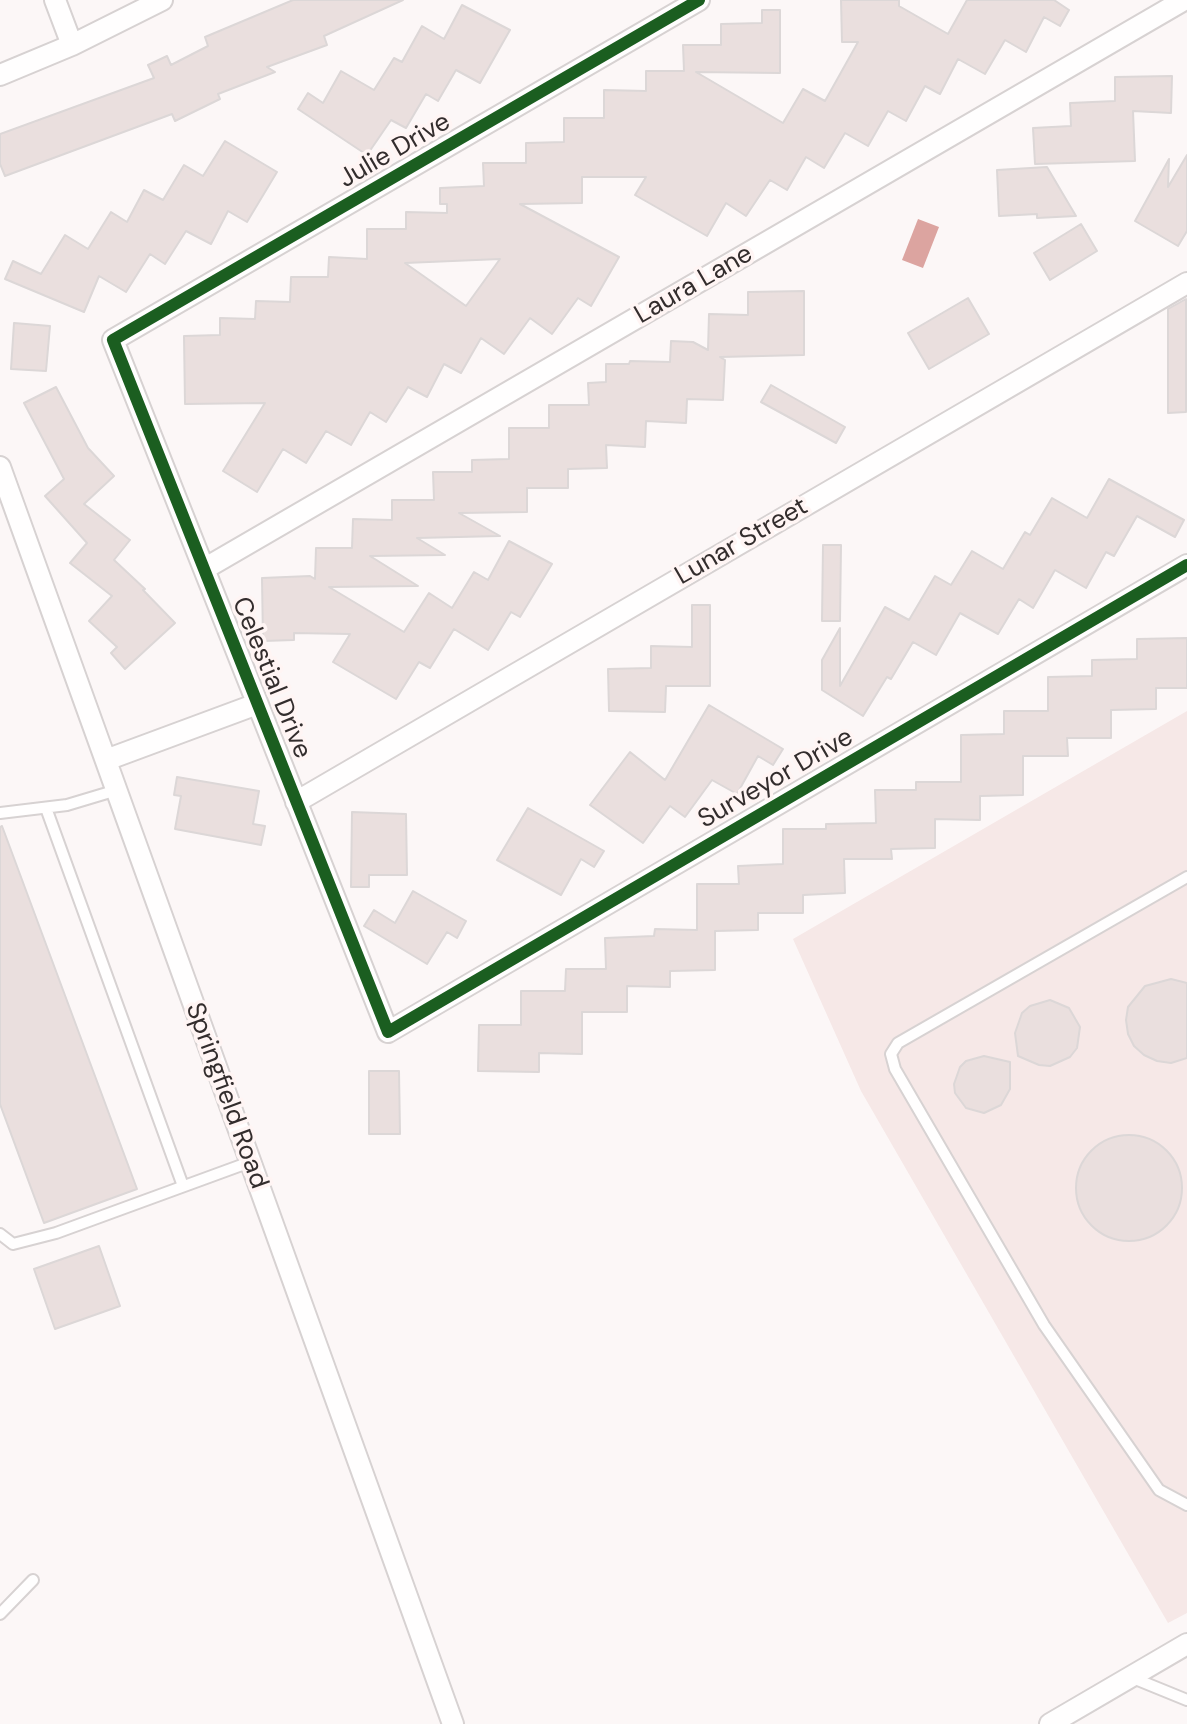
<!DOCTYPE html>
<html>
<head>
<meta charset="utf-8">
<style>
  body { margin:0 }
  canvas { display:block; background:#fcf7f7 }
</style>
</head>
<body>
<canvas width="1187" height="1724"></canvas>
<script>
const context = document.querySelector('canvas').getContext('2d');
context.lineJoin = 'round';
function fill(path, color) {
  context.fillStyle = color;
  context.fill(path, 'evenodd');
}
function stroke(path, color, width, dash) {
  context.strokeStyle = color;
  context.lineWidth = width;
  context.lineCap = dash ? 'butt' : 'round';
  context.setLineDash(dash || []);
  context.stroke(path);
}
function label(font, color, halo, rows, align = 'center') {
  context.font = font + ' "DM Sans",sans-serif';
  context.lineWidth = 7;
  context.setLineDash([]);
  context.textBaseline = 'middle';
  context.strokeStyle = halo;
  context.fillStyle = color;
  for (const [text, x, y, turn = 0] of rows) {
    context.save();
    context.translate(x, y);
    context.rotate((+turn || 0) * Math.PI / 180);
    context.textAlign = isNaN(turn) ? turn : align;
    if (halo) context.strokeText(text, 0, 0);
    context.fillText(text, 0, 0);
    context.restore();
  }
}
const built = new Path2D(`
  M 1187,711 L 1187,1613 L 1168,1623 L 861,1091 L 793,939 Z`);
const water = new Path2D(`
  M 918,219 L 939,227 L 923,268 L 902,260 Z`);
const building = new Path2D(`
  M 293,0 L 403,0 L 324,36 L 327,45 L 267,67 L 275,72 L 218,94 L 220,99 L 175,121 L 172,114 L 5,176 L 0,164 L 0,134 L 154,78 L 148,65 L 167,56 L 171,65 L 208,46 L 205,37 Z
  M 841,0 L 899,0 L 899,6 L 948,34 L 967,0 L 1054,0 L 1069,10 L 1060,26 L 1044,17 L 1026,52 L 1005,40 L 985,74 L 958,59 L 940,94 L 925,86 L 906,121 L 888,111 L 868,146 L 845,133 L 824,168 L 806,157 L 787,190 L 770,180 L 746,216 L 726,203 L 707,236 L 635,195 L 646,177 L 582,177 L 582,203 L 520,204 L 619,257 L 591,306 L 578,298 L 552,334 L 530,318 L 504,354 L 481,338 L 461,373 L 444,364 L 427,397 L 408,387 L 386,422 L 370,412 L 351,445 L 326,431 L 306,463 L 283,449 L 257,492 L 223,471 L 265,403 L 185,404 L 184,336 L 220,335 L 220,318 L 255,319 L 256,301 L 290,302 L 291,277 L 328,277 L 329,257 L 367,259 L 367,229 L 406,229 L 406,212 L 447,213 L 447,204 L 440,204 L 440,188 L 484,186 L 483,163 L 526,163 L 526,143 L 564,142 L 564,118 L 604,118 L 604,90 L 646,91 L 646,71 L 684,71 L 683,45 L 721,45 L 721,24 L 762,23 L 762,10 L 780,10 L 780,73 L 696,72 L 783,123 L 803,89 L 825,101 L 858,42 L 842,42 ZM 500,259 L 466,306 L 405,263 Z
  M 462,5 L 510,30 L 480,83 L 456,70 L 438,101 L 426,94 L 406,128 L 391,120 L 367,155 L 298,109 L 308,93 L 323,103 L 341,71 L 374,90 L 394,58 L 402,62 L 422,26 L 444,39 Z
  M 1172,76 L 1171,113 L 1133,111 L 1135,161 L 1035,164 L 1033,128 L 1071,126 L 1070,103 L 1115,101 L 1115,77 Z
  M 225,141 L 277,172 L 247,222 L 228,211 L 211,244 L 186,231 L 165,264 L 150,254 L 126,292 L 99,276 L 84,312 L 5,279 L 13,261 L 41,274 L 65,235 L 88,249 L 111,212 L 127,222 L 144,190 L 163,200 L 184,165 L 203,176 Z
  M 1187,155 L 1187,231 L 1178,246 L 1135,221 L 1169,159 L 1168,187 Z
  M 1047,167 L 1076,216 L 1037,218 L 1037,214 L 999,216 L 997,170 Z
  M 1081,224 L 1097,251 L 1050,280 L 1034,253 Z
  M 804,291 L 804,355 L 720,357 L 725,360 L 723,400 L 687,399 L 686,423 L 646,421 L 645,447 L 606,445 L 607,468 L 568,469 L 568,488 L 527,488 L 527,512 L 459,513 L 500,536 L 417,538 L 445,555 L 370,556 L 418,586 L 329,587 L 404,632 L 429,593 L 452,608 L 474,572 L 488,580 L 509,541 L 552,564 L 520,617 L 511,612 L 488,650 L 454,629 L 430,668 L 419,662 L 396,699 L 333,662 L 350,634 L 294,633 L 294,640 L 263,641 L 262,578 L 310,576 L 315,579 L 316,548 L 352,548 L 353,519 L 392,520 L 392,500 L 434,500 L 433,472 L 472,472 L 472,460 L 509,459 L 509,428 L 549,428 L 549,405 L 589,405 L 588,383 L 606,382 L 606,364 L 629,364 L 630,361 L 670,362 L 671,341 L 693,342 L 708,350 L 709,314 L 748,315 L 748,292 Z
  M 968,298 L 989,334 L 929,369 L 908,333 Z
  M 1186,299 L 1186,412 L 1168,413 L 1168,309 Z
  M 14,323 L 50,326 L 46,371 L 11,369 Z
  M 771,385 L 845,427 L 836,443 L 761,402 Z
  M 56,387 L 88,448 L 114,476 L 84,504 L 130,540 L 114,560 L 145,589 L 143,590 L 175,623 L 125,669 L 111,653 L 117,647 L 89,621 L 112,596 L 70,563 L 87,543 L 45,496 L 64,479 L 24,403 Z
  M 1109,479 L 1184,520 L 1175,537 L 1137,516 L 1114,556 L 1106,552 L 1086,588 L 1055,570 L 1033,608 L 1019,599 L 998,634 L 960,613 L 936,655 L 913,642 L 891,679 L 887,677 L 863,716 L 822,690 L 822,660 L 840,628 L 840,686 L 885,607 L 909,620 L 935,576 L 951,585 L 972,551 L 1003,569 L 1025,532 L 1030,535 L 1052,498 L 1087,518 Z
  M 823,545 L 841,545 L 840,621 L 822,621 Z
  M 692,605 L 710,605 L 710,686 L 666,686 L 665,712 L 609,711 L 608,669 L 651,668 L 651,646 L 692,647 Z
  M 1187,638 L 1187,688 L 1156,688 L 1156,709 L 1111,710 L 1111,738 L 1067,738 L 1068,756 L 1023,756 L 1023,795 L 980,796 L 980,820 L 935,819 L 935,848 L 891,849 L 892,859 L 844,859 L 845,893 L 803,895 L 803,913 L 758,913 L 758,930 L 715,931 L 715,970 L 670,971 L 670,987 L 627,986 L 627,1012 L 582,1012 L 582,1054 L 539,1053 L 539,1072 L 478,1071 L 479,1025 L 521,1025 L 521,991 L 565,991 L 566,969 L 606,969 L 605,938 L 654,936 L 655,929 L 697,930 L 697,884 L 739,884 L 738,866 L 783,864 L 783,829 L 826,829 L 826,824 L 876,823 L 875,790 L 916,790 L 916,782 L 961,782 L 961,735 L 1004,734 L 1004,711 L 1048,711 L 1048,677 L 1092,676 L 1092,660 L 1137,659 L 1137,639 Z
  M 709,705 L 783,749 L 773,765 L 758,756 L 737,794 L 712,780 L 685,817 L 670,806 L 643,843 L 590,805 L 630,752 L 665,780 Z
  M 177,777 L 259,791 L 253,824 L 265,826 L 261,845 L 175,829 L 181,796 L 174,795 Z
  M 528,808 L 604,851 L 594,867 L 581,859 L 561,895 L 497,860 Z
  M 352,812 L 406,814 L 407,875 L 369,875 L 369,887 L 351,887 Z
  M 2,826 L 137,1189 L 44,1223 L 0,1104 L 0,827 Z
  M 413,891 L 466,921 L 457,938 L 447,932 L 427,964 L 364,926 L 374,910 L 395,923 Z
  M 1171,979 L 1187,983 L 1187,1058 L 1171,1063 L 1157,1061 L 1144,1055 L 1134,1046 L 1128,1034 L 1126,1020 L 1128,1007 L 1145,986 Z
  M 1050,1000 L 1069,1008 L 1080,1027 L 1077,1048 L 1070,1057 L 1050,1066 L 1039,1065 L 1018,1056 L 1015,1033 L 1022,1013 L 1030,1006 Z
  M 984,1056 L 1010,1062 L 1010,1089 L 1001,1105 L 984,1113 L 966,1108 L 955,1093 L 954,1084 L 960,1067 L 966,1061 Z
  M 369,1071 L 399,1071 L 400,1134 L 369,1134 Z
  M1076 1188a53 53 0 1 1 106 0a53 53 0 1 1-106 0Z
  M 99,1246 L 120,1306 L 55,1329 L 34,1269 Z`);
const service = new Path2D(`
  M 46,808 L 183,1186
  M 0,813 L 67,805 L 117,790
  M 1187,877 L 898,1043 L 891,1054 L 895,1069 L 1044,1325 L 1159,1490 L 1187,1505
  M 0,1234 L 13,1244 L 56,1233 L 250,1162
  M 0,1614 L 33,1580
  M 1133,1678 L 1187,1700`);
const minor = new Path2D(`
  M 55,0 L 72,45
  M 699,0 L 113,340 L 388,1032 L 1187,565
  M 0,75 L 72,45 L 162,0
  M 0,467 L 453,1724
  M 204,569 L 1184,0
  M 106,760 L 257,704
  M 296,802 L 1187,283
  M 1050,1724 L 1187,1644`);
const cycleway = new Path2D(`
  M 699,0 L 113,340 L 388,1032 L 1187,565`);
const streetNames = [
  ["Julie Drive",395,151,-30],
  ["Laura Lane",694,285,-30],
  ["Lunar Street",742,542,-30],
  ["Celestial Drive",271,678,68],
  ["Surveyor Drive",776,779,-30],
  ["Springfield Road",226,1096,70]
];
fill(built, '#f6e8e7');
fill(water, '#dca4a0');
fill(building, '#eadfde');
stroke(building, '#dcd7d7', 2);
stroke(service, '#d7d2d2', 14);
stroke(minor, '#d7d2d2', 24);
stroke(service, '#fffefe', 10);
stroke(minor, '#fffefe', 20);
stroke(cycleway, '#1b5e20', 12);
label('26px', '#332d2d', '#fff5f4', streetNames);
</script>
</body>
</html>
